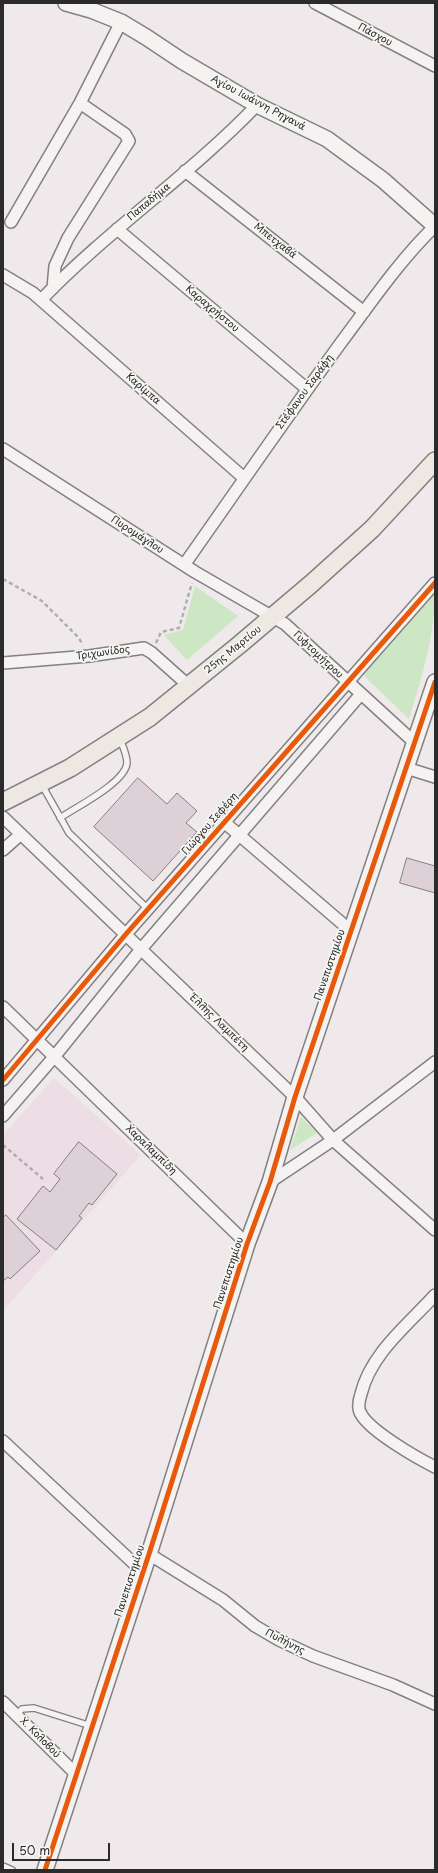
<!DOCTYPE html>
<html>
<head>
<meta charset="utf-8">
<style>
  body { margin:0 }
  #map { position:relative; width:438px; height:1873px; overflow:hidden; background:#efe9eb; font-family:"Playpen Sans",sans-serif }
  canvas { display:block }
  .frame { position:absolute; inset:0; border:4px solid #2b2b2b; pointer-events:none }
  .scale { position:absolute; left:12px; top:1843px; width:98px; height:18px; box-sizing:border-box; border:2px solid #2b2b2b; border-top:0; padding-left:5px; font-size:12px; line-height:14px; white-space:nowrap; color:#2b2b2b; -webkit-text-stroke:3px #f6f6f2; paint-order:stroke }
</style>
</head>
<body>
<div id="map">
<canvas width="438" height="1873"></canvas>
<div class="frame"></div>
<div class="scale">50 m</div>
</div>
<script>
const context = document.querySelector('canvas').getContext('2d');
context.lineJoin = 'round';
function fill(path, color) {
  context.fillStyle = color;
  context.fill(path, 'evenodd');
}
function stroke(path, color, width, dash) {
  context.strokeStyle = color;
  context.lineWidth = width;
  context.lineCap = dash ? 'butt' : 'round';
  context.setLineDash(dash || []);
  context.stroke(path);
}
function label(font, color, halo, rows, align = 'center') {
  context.font = font + ' "Playpen Sans",sans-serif';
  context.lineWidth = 3.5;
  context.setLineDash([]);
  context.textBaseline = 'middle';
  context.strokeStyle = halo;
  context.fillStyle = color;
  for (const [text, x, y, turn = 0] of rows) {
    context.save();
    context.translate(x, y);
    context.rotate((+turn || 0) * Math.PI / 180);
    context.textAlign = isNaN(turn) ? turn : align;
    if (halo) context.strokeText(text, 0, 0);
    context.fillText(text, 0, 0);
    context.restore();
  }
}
const built = new Path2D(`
  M 54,1078 L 141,1155 L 3,1311 L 3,1135 Z`);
const green = new Path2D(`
  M 195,586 L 238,616 L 187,660 L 164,635 L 183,630 Z
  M 435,590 C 435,636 422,676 409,719 L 363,675 Z
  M 301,1117 L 317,1133 L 290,1150 Z`);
const building = new Path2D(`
  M 138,778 L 167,804 L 177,793 L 197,811 L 186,823 L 197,832 L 153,881 L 94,827 Z
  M 407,858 L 435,866 L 435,893 L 400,883 Z
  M 79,1142 L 117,1174 L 92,1205 L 89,1203 L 79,1216 L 82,1218 L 56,1250 L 17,1219 L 43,1186 L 50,1192 L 60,1179 L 54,1174 Z
  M 6,1215 L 40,1251 L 10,1279 L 8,1277 L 3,1281 L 3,1218 Z`);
const path = new Path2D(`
  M 3,579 L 42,601 L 78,637 L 83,645
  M 156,643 L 161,632 L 179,628 L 192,583
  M 3,1145 L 43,1179`);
const lane = new Path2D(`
  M 42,785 L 69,833 L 148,909
  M 60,818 C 76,807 125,783 127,763 C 127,755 123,747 120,739
  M 16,1715 L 22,1709 L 34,1708 L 91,1726
  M 3,1866 L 12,1870`);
const street = new Path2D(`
  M 315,3 L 435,66
  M 185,171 L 364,312
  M 11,222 L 80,103 L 121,22
  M 117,229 L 307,389
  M 3,275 L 33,293 L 244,478
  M 53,288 L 55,266 L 68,238 L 129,141 L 125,134 L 80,103
  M 41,300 C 108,230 190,175 257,105
  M 3,449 L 195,572 L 285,624 L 415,743
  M 184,565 C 236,491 287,417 340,344 C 370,304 399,261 435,226
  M 3,663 L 89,656 L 144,648 L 152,653 L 189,686
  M 406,768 L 435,777
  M 3,817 L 295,1097 L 333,1140 L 435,1230
  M 224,822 L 351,931
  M 3,850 L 21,834
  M 3,1007 L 247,1244
  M 3,1080 L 126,934 L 435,583
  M 3,1116 L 54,1057 L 142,948 L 361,694
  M 270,1182 L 333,1140 L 435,1062
  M 435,1295 C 408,1325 371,1353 361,1394 C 359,1400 357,1408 361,1414 C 370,1431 417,1458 435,1467
  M 3,1441 L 143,1572
  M 149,1554 L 223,1600 L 255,1626 L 279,1640 L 313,1656 L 393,1685 L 435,1704
  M 3,1702 L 76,1774`);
const secondary = new Path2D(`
  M 66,3 L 91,10 L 121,22 L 146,37 L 182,61 L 257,105 L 327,139 L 383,180 L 435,226
  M 45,1870 L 149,1554 L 247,1244 L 270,1182 L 295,1097 L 435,682`);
const primary = new Path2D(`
  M 3,802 L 70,768 L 150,717 L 239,645 L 311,584 L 372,529 L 435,461`);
const cycleway = new Path2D(`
  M 3,1080 L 126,934 L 435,583
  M 45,1870 L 149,1554 L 247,1244 L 270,1182 L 295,1097 L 435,682`);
const streetNames = [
  ["Πάσχου",375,35,28],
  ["Αγίου Ιωάννη Ρηγανά",258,103,28],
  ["Παπαδήμα",149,202,-40],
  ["Μπετχαβά",275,241,38],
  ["Καραχρήστου",212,309,40],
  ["Καρίμπα",143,389,41],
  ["Στέφανου Σαράφη",305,392,-54],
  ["Πυρομάγλου",137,535,33],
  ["25ης Μαρτίου",233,650,-39],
  ["Τριχωνίδος",103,653,-8],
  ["Γυφτομήτρου",318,655,43],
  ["Γιώργου Σεφέρη",210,824,-49],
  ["Πανεπιστημίου",330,965,-71],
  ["Έλλης Λαμπέτη",219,1023,44],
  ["Χαραλαμπίδη",151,1150,44],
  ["Πανεπιστημίου",229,1273,-72],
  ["Πανεπιστημίου",130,1581,-72],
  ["Πυλήνης",285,1642,27],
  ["Χ. Κολοβού",40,1738,45]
];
fill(built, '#eddee5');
fill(green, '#cde6c4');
fill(building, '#ddd0d7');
stroke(building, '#838081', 1);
stroke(lane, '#838081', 8);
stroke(street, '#838081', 14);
stroke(secondary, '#838081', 18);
stroke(primary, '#838081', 20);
stroke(path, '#afaeae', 2.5, [4, 3]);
stroke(lane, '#f4f3f2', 5.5);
stroke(street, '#f4f3f2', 11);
stroke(secondary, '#f4f3f2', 15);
stroke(primary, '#ede9e2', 17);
stroke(cycleway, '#e8590c', 5);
label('10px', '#2b2b2b', '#f6f6f2', streetNames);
</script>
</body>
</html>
